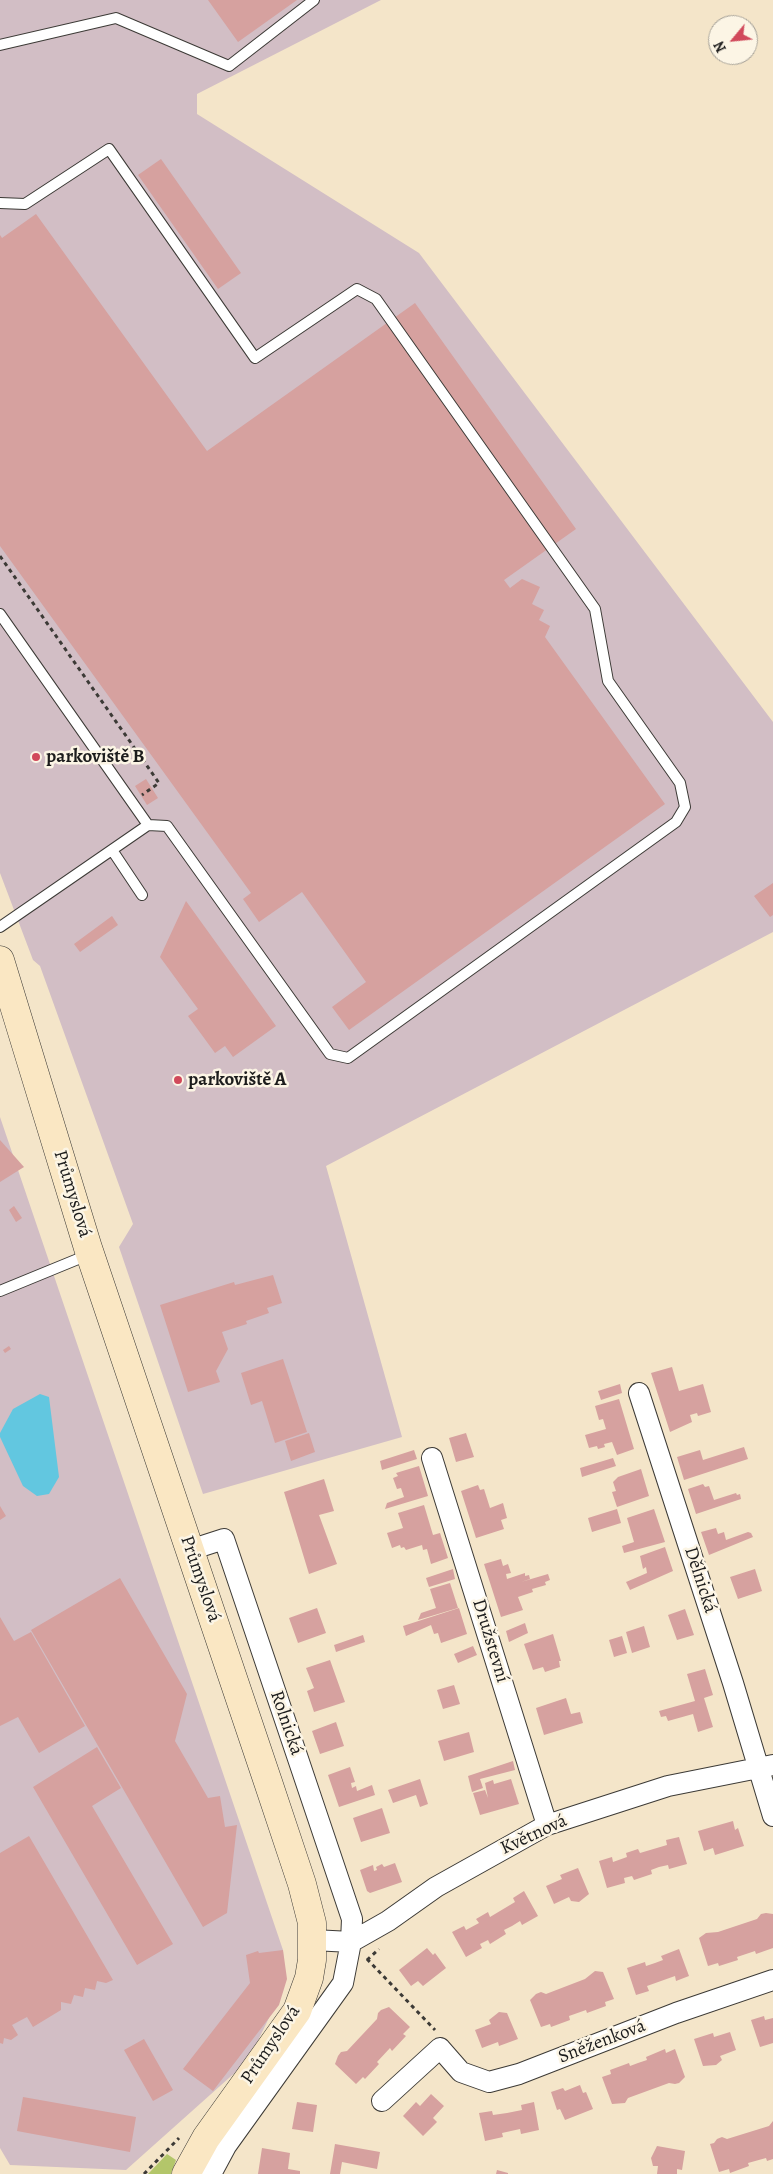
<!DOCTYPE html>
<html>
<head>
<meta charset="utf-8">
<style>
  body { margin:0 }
  #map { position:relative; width:773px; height:2174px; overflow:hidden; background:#f4e5c9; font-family:Alegreya,serif }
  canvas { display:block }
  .north { position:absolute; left:708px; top:15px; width:50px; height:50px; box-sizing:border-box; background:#fcf5e5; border:1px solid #a29e95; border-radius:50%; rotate:242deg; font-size:14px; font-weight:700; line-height:20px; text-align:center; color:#1c1c1c }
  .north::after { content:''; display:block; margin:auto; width:18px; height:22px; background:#d1495b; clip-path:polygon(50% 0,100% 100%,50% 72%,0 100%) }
</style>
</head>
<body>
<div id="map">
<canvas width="773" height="2174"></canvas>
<div class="north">N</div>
</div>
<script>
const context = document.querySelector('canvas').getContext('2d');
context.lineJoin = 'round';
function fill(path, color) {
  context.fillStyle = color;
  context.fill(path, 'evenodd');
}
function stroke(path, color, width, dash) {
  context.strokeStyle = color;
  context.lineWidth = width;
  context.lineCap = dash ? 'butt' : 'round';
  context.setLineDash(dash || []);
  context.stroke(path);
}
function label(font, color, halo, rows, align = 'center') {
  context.font = font + ' Alegreya,serif';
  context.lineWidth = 5;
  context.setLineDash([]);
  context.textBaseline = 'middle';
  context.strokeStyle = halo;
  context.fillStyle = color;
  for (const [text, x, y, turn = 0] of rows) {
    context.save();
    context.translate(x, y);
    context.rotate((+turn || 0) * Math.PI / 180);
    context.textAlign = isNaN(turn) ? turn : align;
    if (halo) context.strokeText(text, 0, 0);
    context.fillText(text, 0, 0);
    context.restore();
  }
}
const industrial = new Path2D(`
  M 0,0 L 381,0 L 197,94 L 197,114 L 419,253 L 773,722 L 773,932 L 326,1166 L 402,1437 L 203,1494 L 119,1247 L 133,1224 L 40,966 L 33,960 L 0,873 Z
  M 0,1117 L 283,1950 L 284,1987 L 248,2061 L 126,2170 L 10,2165 L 0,2148 Z`);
const green = new Path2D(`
  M 167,2154 L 176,2160 L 171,2174 L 148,2174 Z`);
const water = new Path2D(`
  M 40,1394 L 49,1397 L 59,1477 L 49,1494 L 37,1496 L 23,1486 L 0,1437 L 0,1433 L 13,1409 Z`);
const building = new Path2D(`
  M 208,0 L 297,0 L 238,42 Z
  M 161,159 L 241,273 L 218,289 L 138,175 Z
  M 36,214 L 207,451 L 415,303 L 576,529 L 504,580 L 510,588 L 522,579 L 540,587 L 532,604 L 544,610 L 539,620 L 550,626 L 545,637 L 665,804 L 349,1030 L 332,1007 L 366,982 L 302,892 L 259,922 L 243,899 L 251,893 L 0,546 L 0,235 L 2,238 Z
  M 146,779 L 158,798 L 147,805 L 135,786 Z
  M 773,883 L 773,915 L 770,917 L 754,896 Z
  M 186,901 L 276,1026 L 233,1057 L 225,1046 L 215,1053 L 188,1016 L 198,1009 L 160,957 Z
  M 112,916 L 118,925 L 80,952 L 74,944 Z
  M 0,1140 L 24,1167 L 0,1182 Z
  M 14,1206 L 22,1218 L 16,1222 L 9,1210 Z
  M 273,1275 L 282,1303 L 267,1308 L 269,1313 L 246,1321 L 247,1324 L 222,1332 L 228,1349 L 216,1371 L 220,1382 L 188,1392 L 160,1305 L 234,1282 L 235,1285 Z
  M 9,1346 L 11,1349 L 5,1353 L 3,1350 Z
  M 283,1359 L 307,1432 L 275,1443 L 262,1401 L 251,1405 L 241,1373 Z
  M 672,1367 L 679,1391 L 703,1384 L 711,1412 L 698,1416 L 697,1413 L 690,1415 L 692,1422 L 670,1432 L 651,1373 Z
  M 620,1384 L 622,1393 L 601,1400 L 598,1391 Z
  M 619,1399 L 634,1449 L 617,1455 L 612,1442 L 604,1444 L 605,1447 L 598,1449 L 597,1446 L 589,1448 L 585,1435 L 606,1429 L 603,1419 L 599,1420 L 595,1406 Z
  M 309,1433 L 315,1452 L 291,1461 L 285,1441 Z
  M 466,1433 L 474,1457 L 456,1462 L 449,1438 Z
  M 744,1447 L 748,1459 L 684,1480 L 677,1457 L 700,1450 L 703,1460 Z
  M 414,1450 L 417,1459 L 382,1470 L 380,1461 Z
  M 613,1458 L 616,1466 L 582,1477 L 580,1468 Z
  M 419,1466 L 428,1496 L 385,1509 L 387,1503 L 404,1497 L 401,1488 L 397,1489 L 393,1478 L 398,1476 L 396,1473 Z
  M 641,1469 L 649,1496 L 617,1507 L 612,1492 L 616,1491 L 613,1482 L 618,1477 Z
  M 324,1479 L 334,1511 L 319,1515 L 337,1564 L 309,1574 L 284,1492 Z
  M 703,1484 L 705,1487 L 709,1486 L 714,1500 L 736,1493 L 737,1495 L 740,1494 L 741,1499 L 696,1514 L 688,1489 Z
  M 478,1485 L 480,1490 L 484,1489 L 490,1508 L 503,1503 L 507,1518 L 501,1520 L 504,1529 L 476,1538 L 461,1491 Z
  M 424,1505 L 433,1535 L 440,1533 L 448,1558 L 431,1564 L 427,1549 L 423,1550 L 422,1545 L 406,1550 L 404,1547 L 401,1548 L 400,1545 L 392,1548 L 387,1533 L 403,1528 L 398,1513 Z
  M 0,1506 L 6,1516 L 0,1520 Z
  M 617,1509 L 621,1523 L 592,1532 L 588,1518 Z
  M 654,1509 L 665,1542 L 624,1553 L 622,1546 L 634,1542 L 627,1518 Z
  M 716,1528 L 718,1534 L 724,1532 L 726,1540 L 748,1532 L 751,1533 L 753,1537 L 709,1555 L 701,1532 Z
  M 665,1547 L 673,1571 L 630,1590 L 626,1582 L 647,1573 L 646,1567 L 643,1569 L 640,1556 Z
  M 501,1559 L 503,1566 L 508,1564 L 511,1573 L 506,1574 L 507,1579 L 525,1573 L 525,1576 L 529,1575 L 530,1579 L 521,1582 L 548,1574 L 550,1580 L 545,1582 L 546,1585 L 532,1589 L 533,1592 L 518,1597 L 523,1610 L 501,1617 L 484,1564 Z
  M 453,1569 L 455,1579 L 429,1587 L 426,1578 Z
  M 755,1569 L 762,1591 L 738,1599 L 730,1577 Z
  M 120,1578 L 187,1694 L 175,1741 L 208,1798 L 220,1796 L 225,1827 L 237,1825 L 227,1913 L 203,1927 L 31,1630 Z
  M 450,1583 L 458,1608 L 418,1620 L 421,1613 L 436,1608 L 430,1589 Z
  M 317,1608 L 326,1633 L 298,1643 L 289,1618 Z
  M 459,1608 L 467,1634 L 441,1643 L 438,1633 L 434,1634 L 431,1625 L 406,1636 L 403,1626 Z
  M 685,1609 L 694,1635 L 677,1640 L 668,1615 Z
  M 0,1617 L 14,1641 L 31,1632 L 85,1726 L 39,1753 L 18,1717 L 0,1726 Z
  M 525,1623 L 528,1633 L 509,1642 L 506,1631 Z
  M 644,1626 L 650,1647 L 632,1653 L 626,1632 Z
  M 553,1634 L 561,1661 L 559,1661 L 560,1667 L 545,1672 L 543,1667 L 533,1670 L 524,1644 Z
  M 363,1635 L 365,1642 L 336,1652 L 334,1645 Z
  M 622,1636 L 627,1653 L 614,1657 L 609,1640 Z
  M 473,1646 L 477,1655 L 458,1663 L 454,1654 Z
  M 330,1660 L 345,1702 L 314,1712 L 307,1691 L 314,1688 L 306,1668 Z
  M 705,1669 L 713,1695 L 704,1698 L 713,1727 L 698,1732 L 693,1714 L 668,1721 L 666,1716 L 661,1717 L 659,1711 L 695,1701 L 687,1674 Z
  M 454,1685 L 460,1704 L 443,1709 L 437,1690 Z
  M 566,1698 L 571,1714 L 580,1712 L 583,1723 L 544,1735 L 536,1708 Z
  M 336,1722 L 344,1746 L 320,1754 L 312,1731 Z
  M 469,1732 L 474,1752 L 444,1761 L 438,1741 Z
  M 97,1747 L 121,1788 L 92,1806 L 173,1944 L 137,1965 L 33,1787 Z
  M 513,1761 L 515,1770 L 480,1779 L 483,1788 L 472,1792 L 468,1776 Z
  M 350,1767 L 355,1782 L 351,1783 L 352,1788 L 356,1786 L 357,1791 L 372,1785 L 375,1795 L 339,1807 L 328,1775 Z
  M 420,1779 L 428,1804 L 420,1807 L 416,1795 L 393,1803 L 388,1790 Z
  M 511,1779 L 519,1804 L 480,1815 L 473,1793 L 485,1790 L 488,1798 L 485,1783 L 493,1780 L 494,1784 Z
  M 382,1808 L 390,1833 L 361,1842 L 353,1818 Z
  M 733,1821 L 735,1830 L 738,1828 L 744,1846 L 715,1855 L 713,1848 L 704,1851 L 698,1831 Z
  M 29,1836 L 113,1980 L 106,1983 L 97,1981 L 95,1990 L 85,1988 L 83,1997 L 74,1995 L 71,2004 L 61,2002 L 61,2010 L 33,2027 L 27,2017 L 12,2025 L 18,2035 L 11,2040 L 4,2038 L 3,2044 L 0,2043 L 0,1853 Z
  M 679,1837 L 687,1864 L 669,1869 L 668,1865 L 659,1867 L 651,1870 L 652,1874 L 634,1880 L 632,1876 L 624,1878 L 625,1883 L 607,1888 L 599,1861 L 612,1857 L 613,1862 L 627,1857 L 626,1853 L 638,1849 L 640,1853 L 667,1845 L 666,1840 Z
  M 395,1863 L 402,1882 L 370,1893 L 367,1891 L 360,1870 L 373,1865 L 374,1871 L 377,1870 L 376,1867 L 382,1864 L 384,1867 Z
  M 578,1868 L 589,1894 L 579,1902 L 571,1901 L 569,1897 L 554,1904 L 546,1886 L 562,1879 L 560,1875 Z
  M 524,1891 L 538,1916 L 522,1925 L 520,1921 L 512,1926 L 504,1930 L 506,1934 L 490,1944 L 488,1940 L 480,1944 L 482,1948 L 466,1957 L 452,1932 L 464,1926 L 466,1930 L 479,1923 L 476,1919 L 488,1912 L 490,1917 L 515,1902 L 513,1898 Z
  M 766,1913 L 773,1914 L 773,1948 L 756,1954 L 755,1951 L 737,1957 L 738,1960 L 719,1966 L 718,1963 L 708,1966 L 699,1938 L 706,1933 L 718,1932 L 757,1919 L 761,1914 Z
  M 427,1948 L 433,1955 L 435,1953 L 446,1968 L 423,1986 L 418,1981 L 411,1986 L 399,1970 Z
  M 679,1949 L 689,1976 L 676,1981 L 675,1976 L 647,1986 L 649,1991 L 636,1995 L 627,1968 L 645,1962 L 646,1966 L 655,1963 L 663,1960 L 661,1956 Z
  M 283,1950 L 287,1979 L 279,2005 L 213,2091 L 183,2069 L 250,1983 L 246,1955 L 258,1951 L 259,1953 Z
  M 595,1971 L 603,1972 L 614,1999 L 605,2002 L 606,2006 L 587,2013 L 586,2010 L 569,2016 L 570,2020 L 551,2027 L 550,2024 L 541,2027 L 530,2000 L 536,1994 L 541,1992 L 546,1994 L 585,1979 Z
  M 389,2007 L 410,2027 L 403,2034 L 406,2036 L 392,2051 L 390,2048 L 377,2062 L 379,2064 L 365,2079 L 363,2077 L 356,2084 L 335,2064 L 338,2056 L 341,2052 L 347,2051 L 377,2019 L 378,2013 L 381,2010 Z
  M 499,2012 L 507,2013 L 518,2039 L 499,2046 L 498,2042 L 482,2048 L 475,2030 L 491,2024 L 489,2020 Z
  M 764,2016 L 765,2020 L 773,2018 L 773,2043 L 760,2047 L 751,2020 Z
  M 730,2032 L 736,2050 L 720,2056 L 722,2060 L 716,2065 L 703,2066 L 694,2039 L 713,2033 L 714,2037 Z
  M 144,2039 L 173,2090 L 153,2101 L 124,2050 Z
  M 665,2049 L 666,2053 L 675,2049 L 685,2077 L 679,2083 L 675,2084 L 669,2083 L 628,2098 L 625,2103 L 612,2104 L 602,2077 L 611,2074 L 610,2070 L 629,2063 L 630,2066 L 638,2063 L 647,2060 L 646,2057 Z
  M 580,2085 L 583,2093 L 586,2092 L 593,2109 L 565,2120 L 560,2109 L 557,2110 L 551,2092 L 563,2088 L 565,2091 Z
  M 431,2094 L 444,2106 L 433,2118 L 437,2122 L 423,2136 L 403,2116 L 416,2102 L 420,2106 Z
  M 23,2097 L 136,2117 L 130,2152 L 17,2131 Z
  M 297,2102 L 317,2105 L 313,2132 L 292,2129 Z
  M 534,2102 L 539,2130 L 521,2134 L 520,2129 L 502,2133 L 503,2137 L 485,2141 L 479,2113 L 492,2111 L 493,2115 L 507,2113 L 522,2110 L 521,2105 Z
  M 773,2121 L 773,2159 L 767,2161 L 766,2158 L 748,2163 L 749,2166 L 730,2173 L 729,2169 L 719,2172 L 710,2144 L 714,2143 L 717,2139 L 722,2137 L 727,2139 L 769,2126 Z
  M 335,2144 L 380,2152 L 377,2169 L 342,2162 L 340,2174 L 330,2174 Z
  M 657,2146 L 685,2151 L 682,2170 L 677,2169 L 677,2174 L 657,2174 L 658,2166 L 653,2166 L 651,2158 Z
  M 262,2148 L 290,2153 L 288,2169 L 300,2171 L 300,2174 L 258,2174 Z
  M 497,2170 L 508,2173 L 508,2174 L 496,2174 Z`);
const path = new Path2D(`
  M 0,556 L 159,783 L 142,795
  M 367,1959 L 435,2030
  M 367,1960 L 379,1949
  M 144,2174 L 179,2138`);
const lane = new Path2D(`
  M 0,45 L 116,18 L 229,66 L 314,0
  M 0,203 L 25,204 L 109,149 L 255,358 L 357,289 L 376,299 L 595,609 L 608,681 L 680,783 L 685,807 L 676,822 L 348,1058 L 330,1054 L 167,826 L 148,825 L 0,927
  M 0,614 L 148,825
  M 112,850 L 142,895
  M 0,1291 L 78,1259 L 86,1250`);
const street = new Path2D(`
  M 639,1393 L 733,1683 L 773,1816
  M 432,1458 L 547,1825
  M 190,1550 L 224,1539 L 352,1919 L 351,1942 L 343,1983 L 226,2146 L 211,2174
  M 313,1940 L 351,1942 L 388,1921 L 436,1887 L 547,1825 L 668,1786 L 773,1765
  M 382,2101 L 440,2048 L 461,2072 L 489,2082 L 519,2074 L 676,2013 L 773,1980`);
const secondary = new Path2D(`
  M 0,960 L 88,1248 L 268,1782 L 302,1884 L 312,1923 L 312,1960 L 309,1978 L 297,2011 L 206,2138 L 186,2174`);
const markers = [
  [36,757,5,"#d1495b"],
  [178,1080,5,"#d1495b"]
];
const poiNames = [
  ["parkoviště B",46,757],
  ["parkoviště A",188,1080]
];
const streetNames = [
  ["Průmyslová",72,1194,73],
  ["Průmyslová",200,1579,71],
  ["Dělnická",700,1580,72],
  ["Družstevní",490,1641,73],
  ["Rolnická",286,1723,71],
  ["Květnová",534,1835,-25],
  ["Sněženková",602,2042,-21],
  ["Průmyslová",271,2045,-56]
];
fill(industrial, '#d2bec5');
fill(green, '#b3c66a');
fill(water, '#62c7e0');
fill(building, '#d6a19f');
stroke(lane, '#3c3a36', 12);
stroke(street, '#3c3a36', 22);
stroke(secondary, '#3c3a36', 29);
stroke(path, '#3c3a36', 3, [4, 4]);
stroke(lane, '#fff', 10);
stroke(street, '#fff', 20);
stroke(secondary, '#fae7c3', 28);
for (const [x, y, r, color] of markers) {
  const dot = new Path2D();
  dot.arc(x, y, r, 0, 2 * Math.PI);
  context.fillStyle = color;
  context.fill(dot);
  stroke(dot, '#fcf5e5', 2);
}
label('bold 19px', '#1c1c1c', '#fcf5e5', poiNames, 'left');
label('19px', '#1c1c1c', '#fcf5e5', streetNames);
</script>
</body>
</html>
